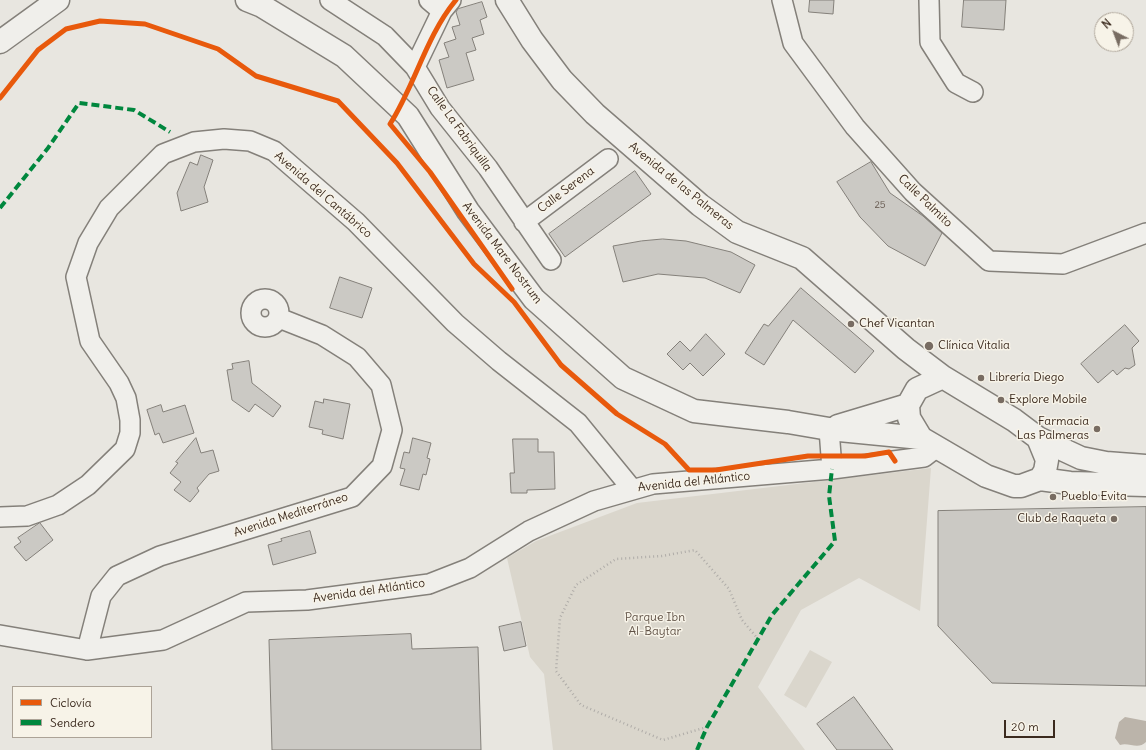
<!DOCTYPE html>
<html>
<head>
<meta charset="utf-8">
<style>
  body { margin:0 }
  #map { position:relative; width:1146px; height:750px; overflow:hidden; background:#e8e6e0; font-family:Delius,sans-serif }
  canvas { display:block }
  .legend { position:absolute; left:12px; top:686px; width:140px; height:52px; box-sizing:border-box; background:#f7f3e8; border:1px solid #aca397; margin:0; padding:5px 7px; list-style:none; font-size:12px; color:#3b2a1e }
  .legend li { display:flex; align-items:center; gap:8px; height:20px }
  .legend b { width:20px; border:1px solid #aca397 }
  .north { position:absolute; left:1094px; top:12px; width:40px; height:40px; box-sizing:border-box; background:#f7f3e8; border:1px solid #aca397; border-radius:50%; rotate:318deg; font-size:11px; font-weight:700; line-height:16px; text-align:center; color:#3b2a1e }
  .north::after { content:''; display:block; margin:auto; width:14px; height:18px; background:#786c62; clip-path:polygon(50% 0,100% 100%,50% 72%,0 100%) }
  .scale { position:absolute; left:1004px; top:720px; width:51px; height:18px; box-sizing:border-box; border:2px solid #3b2a1e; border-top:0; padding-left:5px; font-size:12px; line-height:14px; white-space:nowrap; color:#3b2a1e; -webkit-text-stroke:3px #f7f3e8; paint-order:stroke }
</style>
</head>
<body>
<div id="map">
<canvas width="1146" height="750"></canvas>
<ul class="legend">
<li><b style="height:5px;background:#e8590c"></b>Ciclovía</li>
<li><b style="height:5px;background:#00873e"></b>Sendero</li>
</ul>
<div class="north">N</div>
<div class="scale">20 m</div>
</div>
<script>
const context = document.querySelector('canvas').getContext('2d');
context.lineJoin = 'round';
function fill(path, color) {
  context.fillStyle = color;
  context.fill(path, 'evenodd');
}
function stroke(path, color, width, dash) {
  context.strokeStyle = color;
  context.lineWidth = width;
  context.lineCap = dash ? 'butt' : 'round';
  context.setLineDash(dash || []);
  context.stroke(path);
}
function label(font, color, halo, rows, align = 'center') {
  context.font = font + ' Delius,sans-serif';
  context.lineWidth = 3;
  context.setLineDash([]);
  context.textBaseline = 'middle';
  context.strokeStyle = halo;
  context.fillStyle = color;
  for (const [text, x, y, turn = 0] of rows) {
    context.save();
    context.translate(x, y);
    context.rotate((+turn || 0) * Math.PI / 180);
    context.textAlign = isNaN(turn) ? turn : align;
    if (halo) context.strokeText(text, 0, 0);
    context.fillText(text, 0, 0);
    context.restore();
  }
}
const green = new Path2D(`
  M 931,468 L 920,611 L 859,578 L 801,610 L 758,687 L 805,750 L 553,750 L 544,674 L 530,657 L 507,558 L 536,541 L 637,503 Z
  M 810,650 L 832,662 L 806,708 L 784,695 Z`);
const water = new Path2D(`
  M 1125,717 L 1146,721 L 1146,742 C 1138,750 1129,742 1120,745 L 1115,738 L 1119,722 Z`);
const building = new Path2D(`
  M 810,0 L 834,0 L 833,14 L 809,12 Z
  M 964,0 L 1006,0 L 1004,30 L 962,27 Z
  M 482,2 L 487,17 L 480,20 L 484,34 L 472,38 L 476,50 L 466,53 L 474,80 L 447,88 L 439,60 L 449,57 L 444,43 L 456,39 L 452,27 L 460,25 L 456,12 L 458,9 Z
  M 201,155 L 213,160 L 204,187 L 208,202 L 181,211 L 177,193 L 190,162 L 197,165 Z
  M 871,162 L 890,193 L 923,216 L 942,233 L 925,266 L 888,246 L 860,217 L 837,182 Z
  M 635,171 L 651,194 L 565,257 L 549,234 Z
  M 663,239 L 686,241 L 731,252 L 755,265 L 740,293 L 705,278 L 658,274 L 623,282 L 613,246 L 641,241 Z
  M 340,277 L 372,288 L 362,318 L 330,308 Z
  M 801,288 L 874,351 L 855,373 L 793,320 L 764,365 L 745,353 L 764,324 L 768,326 Z
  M 1125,325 L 1139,341 L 1132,348 L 1135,365 L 1129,369 L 1125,368 L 1117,375 L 1113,370 L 1098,383 L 1081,364 Z
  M 706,334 L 725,354 L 703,376 L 690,363 L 683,370 L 667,354 L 680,341 L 690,351 Z
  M 249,361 L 252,383 L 281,406 L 273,417 L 255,404 L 249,412 L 232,400 L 227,370 L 233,369 L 232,364 Z
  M 324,399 L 350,404 L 343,439 L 322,434 L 323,430 L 309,427 L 315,401 L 323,403 Z
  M 161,405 L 163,412 L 185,405 L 194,433 L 163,443 L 159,433 L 155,435 L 147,410 Z
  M 196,438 L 201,453 L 213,450 L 219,471 L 209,474 L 197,488 L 199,491 L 190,502 L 174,490 L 181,482 L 170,473 L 178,463 L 176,462 Z
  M 413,438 L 431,443 L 427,458 L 430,459 L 426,475 L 423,474 L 419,490 L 400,485 L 405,469 L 400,468 L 404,452 L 409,453 Z
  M 513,439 L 538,439 L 538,452 L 554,452 L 555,489 L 527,490 L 527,493 L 511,493 L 510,473 L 514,473 Z
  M 1146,507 L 1146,686 L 992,683 L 938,626 L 938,511 Z
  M 40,523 L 53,540 L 26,561 L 14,547 L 21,542 L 18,538 Z
  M 310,531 L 316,553 L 273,565 L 268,545 L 282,541 L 281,539 Z
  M 521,622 L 526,646 L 504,651 L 499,627 Z
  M 411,634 L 412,649 L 478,647 L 481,750 L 272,750 L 269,640 Z
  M 854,697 L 893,750 L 837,750 L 817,724 Z`);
const path = new Path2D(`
  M 707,727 L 663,740 L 581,705 L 556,671 L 560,618 L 576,585 L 616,559 L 662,556 L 695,550 L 729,589 L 742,620 L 758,639`);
const street = new Path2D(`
  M 330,0 L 385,36 L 415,67 L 440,108 L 488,168 L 551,260
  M 429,0 L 442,11
  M 782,0 L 793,43 L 855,127 L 913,192 L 989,261 L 1063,264 L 1146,233
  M 929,0 L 930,42 L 956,83 L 973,92
  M 415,67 L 442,11 L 451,0
  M 524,222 L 608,159
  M251 313a14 14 0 1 1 28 0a14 14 0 1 1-28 0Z
  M 829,429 L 832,469
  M 0,517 L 27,516 L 58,505 L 88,485 L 125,449 L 130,433 L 130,420 L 126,398 L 119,383 L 90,341 L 76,277 L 88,243 L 109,208 L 163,154 L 194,142 L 224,139 L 250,141 L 274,151 L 356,222 L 455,323 L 499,361 L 578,423 L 632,489
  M 0,635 L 87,650 L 163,640 L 246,602 L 307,600 L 429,584 L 470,568 L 529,531 L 594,501 L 653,484 L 832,469 L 924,457 L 937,447
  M 87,650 L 101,596 L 117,576 L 160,556 L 352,497 L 382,466 L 392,430 L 381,385 L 357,357 L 322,335 L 279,318`);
const secondary = new Path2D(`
  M 247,0 L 262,6 L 344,56 L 408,116 L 468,211 L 534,299 L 623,378 L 694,411 L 788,422 L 829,429 L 921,438
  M 507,0 L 532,40 L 562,80 L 595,114 L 700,205 L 737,232 L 802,258 L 906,349 L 943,377
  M 0,42 L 58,0
  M 838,426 L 908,405
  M 1038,438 L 1047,460 L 1045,471 L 1040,479 L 1021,486 L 1014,486 L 986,476 L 921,438 L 909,418 L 908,405 L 917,389 L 943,377 L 1014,420 L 1038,438 L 1081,458 L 1106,463 L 1146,466
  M 1040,479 L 1070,483 L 1146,485`);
const quiet = new Path2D(`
  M 0,208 L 48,148 L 79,103 L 134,110 L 170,132
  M 697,750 L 707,727 L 772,615 L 835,541 L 829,496 L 832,469`);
const cycleway = new Path2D(`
  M 456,0 C 426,36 415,85 390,124 L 430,172 L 512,289
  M 0,98 L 38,50 L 66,29 L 100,21 L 145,24 L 218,49 L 256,76 L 338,101 L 397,163 L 474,264 L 514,302 L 561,365 L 617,414 L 665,444 L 689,470 L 716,470 L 808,456 L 865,456 L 889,452 L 895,461`);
const markers = [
  [851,324,4,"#786c62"],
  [929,346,5,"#786c62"],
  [981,378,4,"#786c62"],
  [1001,400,4,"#786c62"],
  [1097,429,4,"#786c62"],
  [1053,497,4,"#786c62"],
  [1114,519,4,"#786c62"]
];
const numberNames = [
  ["25",880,205]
];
const streetNames = [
  ["Calle La Fabriquilla",459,129,54],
  ["Avenida de las Palmeras",681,186,39],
  ["Calle Serena",566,190,-37],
  ["Avenida del Cantábrico",323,195,41],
  ["Calle Palmito",925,201,44],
  ["Avenida Mare Nostrum",502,253,53],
  ["Avenida del Atlántico",694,482,-6],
  ["Avenida Mediterráneo",291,515,-18],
  ["Avenida del Atlántico",369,591,-8]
];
const poiNames = [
  ["Chef Vicantan",859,324],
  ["Clínica Vitalia",938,346],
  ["Librería Diego",989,378],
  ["Explore Mobile",1009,400],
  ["Farmacia",1089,422,"right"],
  ["Las Palmeras",1089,436,"right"],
  ["Pueblo Evita",1061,497],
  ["Club de Raqueta",1106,519,"right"]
];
const parkNames = [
  ["Parque Ibn",655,618],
  ["Al-Baytar",655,632]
];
fill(green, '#dad6cc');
fill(water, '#bbb4aa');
fill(building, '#cbc9c4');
stroke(building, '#84807a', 1);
stroke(street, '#84807a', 22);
stroke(secondary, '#84807a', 25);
stroke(path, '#afaca8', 2.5, [1, 3]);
stroke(street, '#f0efeb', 19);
stroke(secondary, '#f0efeb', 22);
stroke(quiet, '#00873e', 4, [8, 4]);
stroke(cycleway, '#e8590c', 5);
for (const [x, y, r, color] of markers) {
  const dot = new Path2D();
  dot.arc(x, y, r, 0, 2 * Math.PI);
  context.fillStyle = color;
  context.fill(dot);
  stroke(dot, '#f7f3e8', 1.5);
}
label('10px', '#5f5248', null, numberNames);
label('12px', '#3b2a1e', '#f7f3e8', streetNames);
label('12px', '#3b2a1e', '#f7f3e8', poiNames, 'left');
label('12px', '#605246', '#f7f3e8', parkNames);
</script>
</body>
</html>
